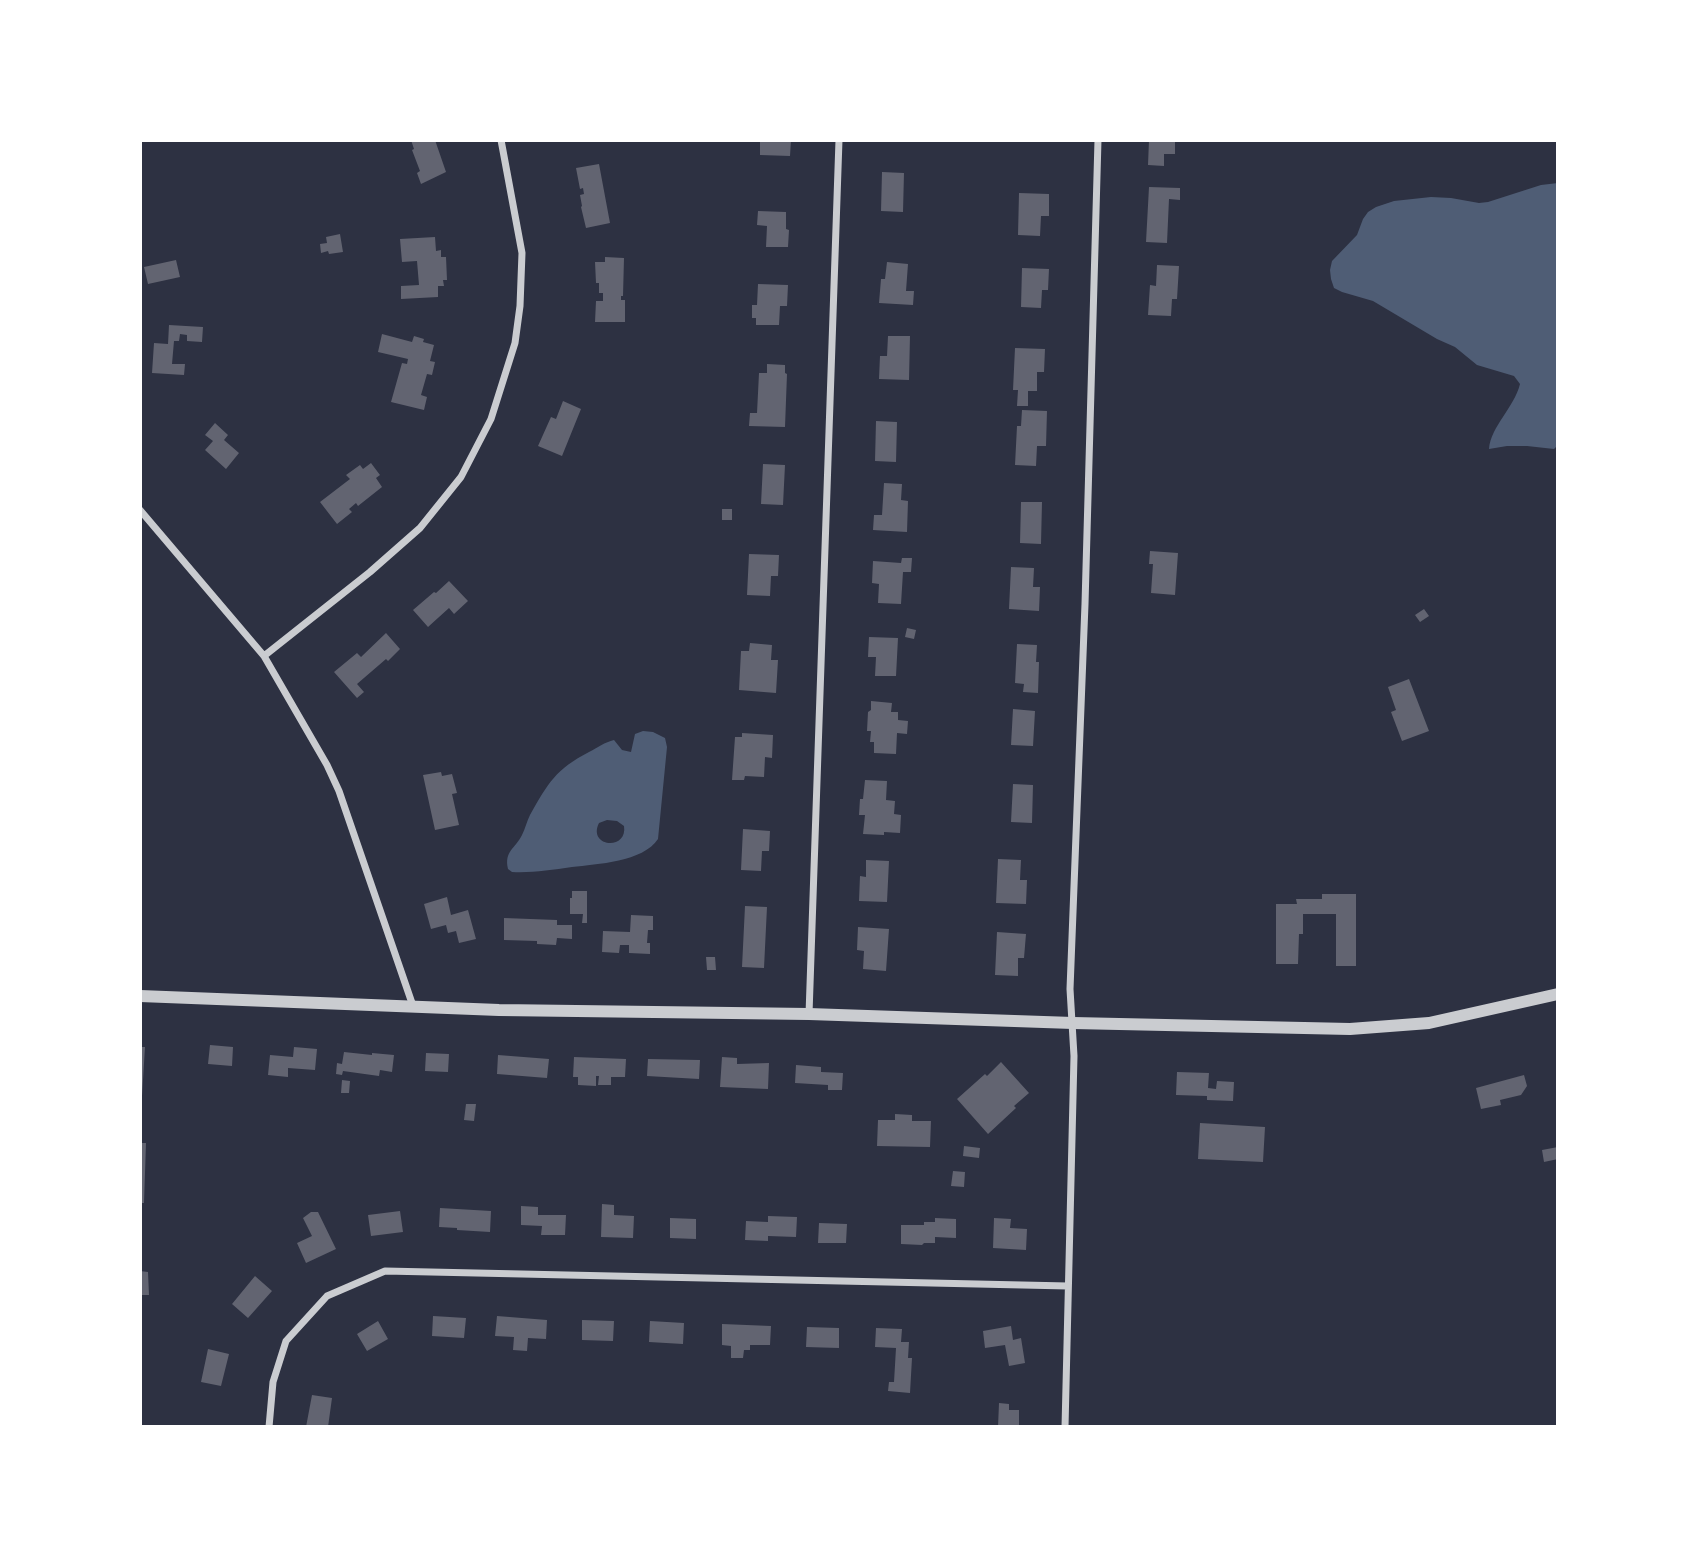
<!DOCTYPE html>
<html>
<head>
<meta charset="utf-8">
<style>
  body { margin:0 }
  #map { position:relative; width:1698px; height:1567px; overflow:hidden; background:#2d3142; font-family:"Varela Round",sans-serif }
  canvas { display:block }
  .frame { position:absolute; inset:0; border:142px solid #fff; pointer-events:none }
</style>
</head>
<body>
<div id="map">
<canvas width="1698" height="1567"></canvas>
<div class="frame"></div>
</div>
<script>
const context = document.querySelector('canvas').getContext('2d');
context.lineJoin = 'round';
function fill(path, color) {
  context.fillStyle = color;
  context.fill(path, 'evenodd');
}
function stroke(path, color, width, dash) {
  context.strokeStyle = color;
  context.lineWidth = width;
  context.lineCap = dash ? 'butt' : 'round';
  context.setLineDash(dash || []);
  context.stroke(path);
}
const water = new Path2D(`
  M 1558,183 L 1558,445 L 1554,449 L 1527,446 L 1507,446 L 1489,449 C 1491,426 1514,408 1520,384 L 1514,376 L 1477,365 L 1455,347 L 1437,339 L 1373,301 L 1342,292 L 1334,288 L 1331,279 L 1330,270 L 1332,261 L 1357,235 L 1363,219 L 1368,212 L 1376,207 L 1394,201 L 1431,197 L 1451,198 L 1479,203 L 1488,202 L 1541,185 Z
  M 643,731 L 653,732 L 665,738 L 667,747 L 658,839 C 643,862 597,864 572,867 C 551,870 532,873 512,872 L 508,869 C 504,851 515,849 522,835 C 525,829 527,821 530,815 C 548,783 556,769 589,752 C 597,748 605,742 614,740 L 622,750 L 631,752 L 635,734 ZM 607,820 L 617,821 L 624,826 C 628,851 587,847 599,823 Z`);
const building = new Path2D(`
  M 411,140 L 435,140 L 446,172 L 421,184 L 417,173 L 420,171 L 412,150 L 414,149 Z
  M 760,140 L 791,140 L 790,156 L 760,155 Z
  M 1149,140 L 1175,140 L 1175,154 L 1164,154 L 1164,166 L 1148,165 Z
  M 599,164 L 610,223 L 586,228 L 581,207 L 582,206 L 580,195 L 584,194 L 583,188 L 580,189 L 576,168 Z
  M 882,172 L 904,173 L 903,212 L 881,211 Z
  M 1149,187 L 1180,188 L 1180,200 L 1169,199 L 1167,243 L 1146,242 Z
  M 1019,193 L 1049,194 L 1049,216 L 1041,216 L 1040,236 L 1018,235 Z
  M 758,211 L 786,212 L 786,229 L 789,230 L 788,247 L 766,247 L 767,226 L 757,225 Z
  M 340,234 L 343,252 L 329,254 L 328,251 L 321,253 L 320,244 L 327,243 L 326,237 Z
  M 435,237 L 436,251 L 441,250 L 441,257 L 446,257 L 447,280 L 443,280 L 444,286 L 438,286 L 438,297 L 401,299 L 401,286 L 419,285 L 417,261 L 402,262 L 400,239 Z
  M 605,257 L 624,258 L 623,296 L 621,296 L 621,300 L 625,300 L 625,322 L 595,322 L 596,301 L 603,301 L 603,293 L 599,293 L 599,283 L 596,283 L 595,262 L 605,262 Z
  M 176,260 L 180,277 L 148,284 L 144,267 Z
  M 887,262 L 908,264 L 906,291 L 914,291 L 913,305 L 879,303 L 881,279 L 885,279 Z
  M 1157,265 L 1179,266 L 1177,299 L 1172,299 L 1171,316 L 1148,315 L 1150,285 L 1156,286 Z
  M 1022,268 L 1049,269 L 1048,290 L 1042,290 L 1041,308 L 1021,307 Z
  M 758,284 L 788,285 L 787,306 L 780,306 L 779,325 L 756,325 L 756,318 L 752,318 L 752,305 L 757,305 Z
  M 169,325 L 203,327 L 202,342 L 187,341 L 187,335 L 180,334 L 179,341 L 174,341 L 172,364 L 185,364 L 184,375 L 152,373 L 154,343 L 168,344 Z
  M 382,334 L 412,342 L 414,336 L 424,339 L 423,342 L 434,345 L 430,361 L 435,362 L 432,375 L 427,374 L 421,395 L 427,397 L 424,410 L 391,402 L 402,363 L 407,364 L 408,359 L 378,352 Z
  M 888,336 L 910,336 L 909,380 L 879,379 L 880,356 L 887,356 Z
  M 1015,348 L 1045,349 L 1044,372 L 1037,372 L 1037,391 L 1028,391 L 1028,406 L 1017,406 L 1018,390 L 1013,390 Z
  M 767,364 L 785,365 L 785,373 L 787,374 L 785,427 L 749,426 L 750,413 L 757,413 L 759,373 L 767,373 Z
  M 563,401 L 581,409 L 562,456 L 538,446 L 551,417 L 556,419 Z
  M 1022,410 L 1047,411 L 1046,446 L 1037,446 L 1036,466 L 1015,465 L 1017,426 L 1021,426 Z
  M 876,421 L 897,422 L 896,462 L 875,461 Z
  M 215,423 L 228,435 L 224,440 L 239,453 L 226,469 L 205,450 L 213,441 L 205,435 Z
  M 371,463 L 380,475 L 376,478 L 382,487 L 358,506 L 356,503 L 349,509 L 352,512 L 337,524 L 320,502 L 350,479 L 346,475 L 360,465 L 363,469 Z
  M 763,464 L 785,465 L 783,505 L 761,504 Z
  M 884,483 L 902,484 L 901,500 L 908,501 L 907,532 L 873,530 L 874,515 L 882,515 Z
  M 1021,502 L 1042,502 L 1041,544 L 1020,543 Z
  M 722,509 L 732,509 L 732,520 L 722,520 Z
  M 1150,551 L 1178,553 L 1175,595 L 1151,593 L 1153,564 L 1149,564 Z
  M 749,554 L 779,555 L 778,576 L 771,576 L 770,596 L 747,595 Z
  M 902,558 L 912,558 L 911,572 L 903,572 L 901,604 L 878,603 L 879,584 L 872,583 L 873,561 L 901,563 Z
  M 1011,567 L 1034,568 L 1033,587 L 1040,587 L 1039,611 L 1009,609 Z
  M 449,581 L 468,601 L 454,614 L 449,608 L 428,627 L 413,610 L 434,592 L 436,593 Z
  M 1424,609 L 1429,616 L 1420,622 L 1415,615 Z
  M 907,628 L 916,630 L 914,639 L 905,637 Z
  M 386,633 L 400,649 L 388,661 L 386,659 L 357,684 L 364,692 L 357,698 L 334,672 L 357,653 L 361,657 Z
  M 869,637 L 898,638 L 896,676 L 875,676 L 876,657 L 868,657 Z
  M 750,643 L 772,645 L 771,660 L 778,660 L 776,693 L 739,690 L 741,651 L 749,651 Z
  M 1017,644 L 1037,645 L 1036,662 L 1039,662 L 1038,693 L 1023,692 L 1024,684 L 1015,683 Z
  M 1409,679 L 1429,731 L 1402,741 L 1391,712 L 1396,710 L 1388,687 Z
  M 871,701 L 892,703 L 891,712 L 898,712 L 898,720 L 908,721 L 907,734 L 897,733 L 896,754 L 874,753 L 874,742 L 870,742 L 871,731 L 867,731 L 868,712 L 871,710 Z
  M 1013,709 L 1035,711 L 1033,746 L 1011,745 Z
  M 742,733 L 773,735 L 772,758 L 765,757 L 764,777 L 745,776 L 744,780 L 732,780 L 735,737 L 742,737 Z
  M 441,772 L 442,776 L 452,774 L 457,793 L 452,794 L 459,825 L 435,830 L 423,775 Z
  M 865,780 L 887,781 L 886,800 L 895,801 L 894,814 L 901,815 L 900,833 L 884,832 L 884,835 L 863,834 L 865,815 L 859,815 L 860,799 L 863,799 Z
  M 1013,784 L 1033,785 L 1032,823 L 1011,822 Z
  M 743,829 L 770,831 L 769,851 L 762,851 L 761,871 L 741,870 Z
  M 998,859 L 1021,860 L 1020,880 L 1027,880 L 1026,904 L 996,903 Z
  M 866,860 L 889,861 L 887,902 L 859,901 L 860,876 L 866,877 Z
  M 572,891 L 587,891 L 587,923 L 582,923 L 583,914 L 570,914 L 570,898 L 572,898 Z
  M 1322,894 L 1356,894 L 1356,966 L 1336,966 L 1336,914 L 1303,914 L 1303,934 L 1299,934 L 1298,964 L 1276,964 L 1276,904 L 1297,904 L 1296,899 L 1322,899 Z
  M 447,897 L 451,915 L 468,910 L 476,939 L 459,943 L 456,931 L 448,933 L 446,925 L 431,929 L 424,904 Z
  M 745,906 L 767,907 L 764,968 L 742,967 Z
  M 631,915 L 653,916 L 653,930 L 648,930 L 647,943 L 650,943 L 650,954 L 629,953 L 629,945 L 620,945 L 619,953 L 602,952 L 603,931 L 630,932 Z
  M 504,918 L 557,920 L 557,925 L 572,925 L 572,939 L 557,938 L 556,945 L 537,944 L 537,941 L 504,940 Z
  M 858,927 L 889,929 L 886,971 L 863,969 L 864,951 L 857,950 Z
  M 997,932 L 1026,934 L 1024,958 L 1018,958 L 1018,976 L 995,975 Z
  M 706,957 L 715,957 L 716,970 L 707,970 Z
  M 210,1045 L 233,1047 L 232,1066 L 208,1064 Z
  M 140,1047 L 145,1047 L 142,1096 L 140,1096 Z
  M 294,1047 L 317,1049 L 315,1070 L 288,1068 L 288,1077 L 268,1075 L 270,1055 L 293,1057 Z
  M 344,1052 L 372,1055 L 372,1053 L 394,1055 L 392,1072 L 380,1070 L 379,1076 L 343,1071 L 342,1075 L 336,1074 L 337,1063 L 342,1064 Z
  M 426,1053 L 449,1054 L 448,1072 L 425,1071 Z
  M 498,1055 L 549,1059 L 547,1078 L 497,1074 Z
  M 574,1057 L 626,1059 L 625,1077 L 611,1077 L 611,1085 L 598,1085 L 599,1076 L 596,1076 L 596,1086 L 578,1085 L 578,1077 L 573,1077 Z
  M 722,1057 L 737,1058 L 737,1064 L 769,1063 L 768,1089 L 720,1087 Z
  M 648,1059 L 700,1060 L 699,1079 L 647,1076 Z
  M 1001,1062 L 1029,1093 L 1014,1106 L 1016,1108 L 988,1134 L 957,1099 L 985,1074 L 987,1076 Z
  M 796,1065 L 821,1067 L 821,1072 L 843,1073 L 842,1090 L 828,1090 L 828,1085 L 795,1083 Z
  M 1177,1072 L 1209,1073 L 1208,1088 L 1216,1089 L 1217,1081 L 1234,1082 L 1233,1101 L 1207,1100 L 1207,1096 L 1176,1095 Z
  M 1524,1075 L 1527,1086 L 1521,1095 L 1500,1100 L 1501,1105 L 1481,1109 L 1476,1088 Z
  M 342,1080 L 350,1081 L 349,1093 L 341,1093 Z
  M 466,1104 L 476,1104 L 474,1121 L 464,1120 Z
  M 895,1114 L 912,1115 L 912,1121 L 931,1121 L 930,1147 L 877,1146 L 878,1120 L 895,1120 Z
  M 1200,1123 L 1265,1127 L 1263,1162 L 1198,1159 Z
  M 140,1143 L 146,1143 L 144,1203 L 140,1203 Z
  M 964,1146 L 980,1148 L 979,1158 L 963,1156 Z
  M 1558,1147 L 1558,1159 L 1544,1162 L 1542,1150 Z
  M 953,1171 L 965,1172 L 964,1187 L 951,1186 Z
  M 602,1204 L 614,1205 L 614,1215 L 634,1216 L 633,1238 L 601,1237 Z
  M 521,1206 L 538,1207 L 538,1215 L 566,1215 L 565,1235 L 541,1235 L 542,1226 L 521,1225 Z
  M 440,1208 L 491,1211 L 490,1232 L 457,1230 L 457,1228 L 439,1227 Z
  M 400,1211 L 403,1232 L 371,1236 L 368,1215 Z
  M 311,1212 L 318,1212 L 336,1249 L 306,1263 L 297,1243 L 312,1236 L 303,1218 Z
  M 768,1216 L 797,1217 L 796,1237 L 768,1236 L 768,1241 L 745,1240 L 746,1221 L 768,1222 Z
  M 670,1218 L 696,1219 L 696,1239 L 670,1238 Z
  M 935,1218 L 956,1219 L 956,1238 L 935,1237 L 935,1243 L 924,1243 L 922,1245 L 901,1244 L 901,1225 L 924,1225 L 924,1222 L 935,1222 Z
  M 994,1218 L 1011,1219 L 1010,1228 L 1027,1229 L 1026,1250 L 993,1248 Z
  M 819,1223 L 847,1224 L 846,1243 L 818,1243 Z
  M 140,1271 L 148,1272 L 149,1295 L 140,1295 Z
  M 255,1276 L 272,1291 L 248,1318 L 232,1304 Z
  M 433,1316 L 466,1318 L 464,1338 L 432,1336 Z
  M 497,1316 L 547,1320 L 546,1339 L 528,1338 L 527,1351 L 513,1350 L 514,1337 L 495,1336 Z
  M 582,1320 L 614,1321 L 613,1341 L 582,1340 Z
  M 378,1321 L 388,1339 L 367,1351 L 357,1334 Z
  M 650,1321 L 684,1323 L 683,1344 L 649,1342 Z
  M 722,1324 L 771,1326 L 770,1345 L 750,1345 L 750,1350 L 744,1350 L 743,1358 L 731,1358 L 731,1346 L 722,1345 Z
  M 1011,1326 L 1013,1340 L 1021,1338 L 1025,1363 L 1009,1366 L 1005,1345 L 985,1348 L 983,1331 Z
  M 807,1327 L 839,1328 L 839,1348 L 806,1347 Z
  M 876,1328 L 902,1329 L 901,1342 L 909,1342 L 908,1358 L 912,1358 L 910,1393 L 888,1391 L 889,1382 L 894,1382 L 896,1348 L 875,1347 Z
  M 208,1349 L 229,1354 L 221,1386 L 201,1382 Z
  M 312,1395 L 332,1398 L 328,1427 L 306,1427 Z
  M 999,1403 L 1009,1404 L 1009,1410 L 1019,1410 L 1019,1427 L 998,1427 Z`);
const minor = new Path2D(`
  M 140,510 L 264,656 L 327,765 L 339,791 L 413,1006
  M 264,656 L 370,572 L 420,528 L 461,477 L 491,419 L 515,343 L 520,306 L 522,253 L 501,140
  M 809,1014 L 839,140
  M 269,1427 L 273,1382 L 286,1341 L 327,1296 L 385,1271 L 1068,1286
  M 1065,1427 L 1074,1056 L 1070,989 L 1085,604 L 1098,140`);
const tertiary = new Path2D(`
  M 140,996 L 499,1010 L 809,1014 L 1073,1023 L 1350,1029 L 1429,1023 L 1558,994`);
fill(water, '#4f5d75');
fill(building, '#626471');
stroke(minor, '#caccd0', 7);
stroke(tertiary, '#caccd0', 12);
</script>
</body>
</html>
